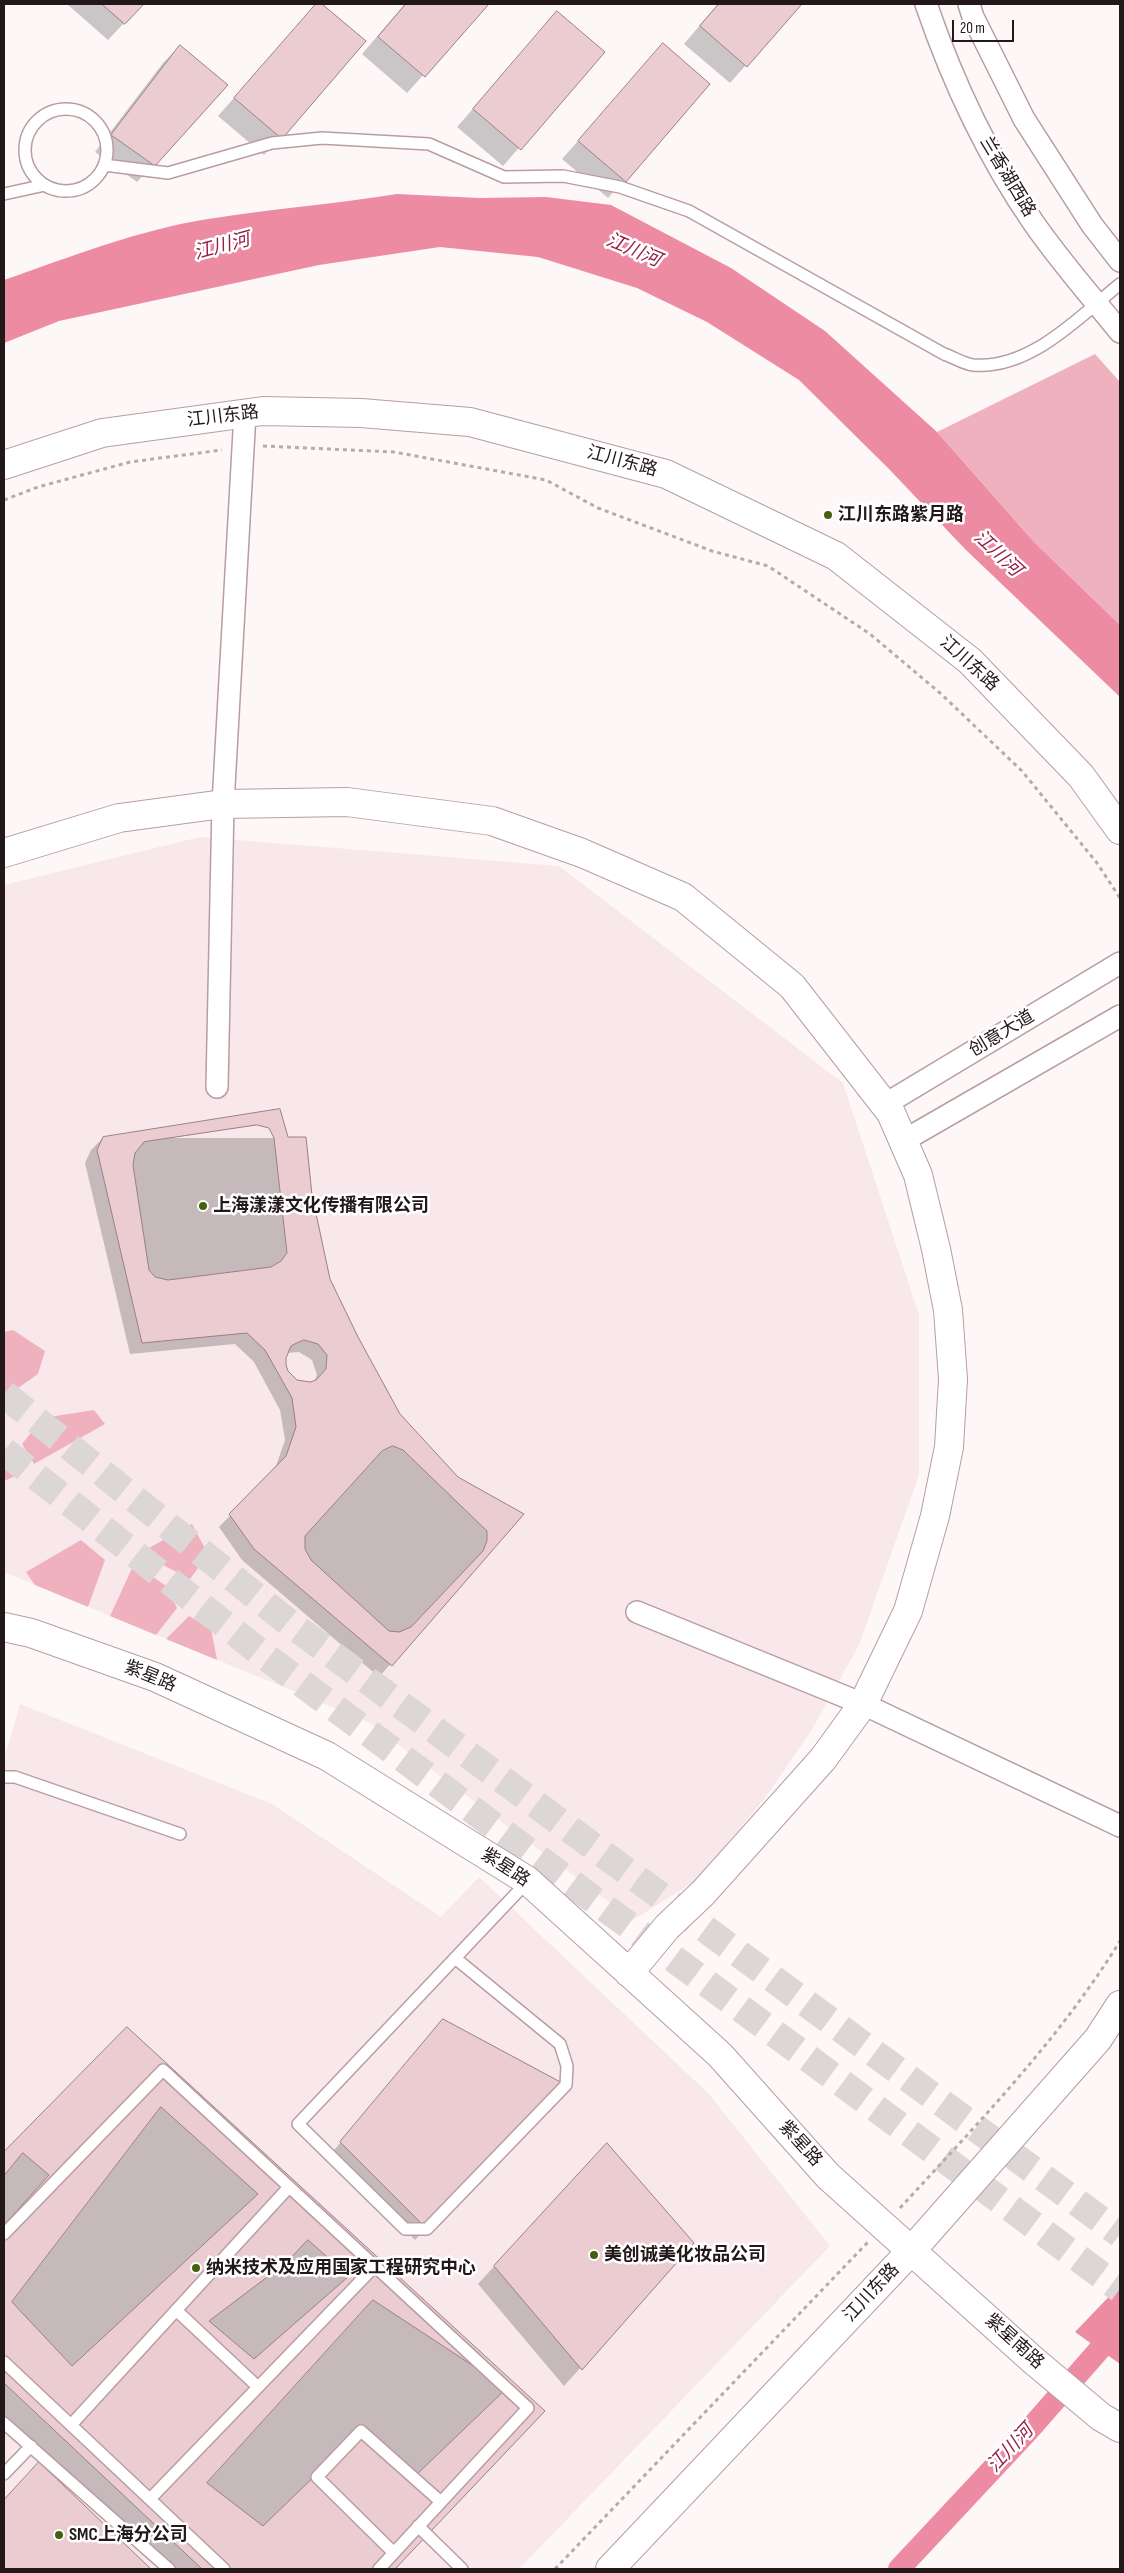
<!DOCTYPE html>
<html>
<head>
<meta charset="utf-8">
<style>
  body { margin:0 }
  #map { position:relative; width:1124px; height:2573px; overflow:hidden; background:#fdf7f8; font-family:"Sofia Sans Condensed",sans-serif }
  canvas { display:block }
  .frame { position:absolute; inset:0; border:5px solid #22181a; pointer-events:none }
  .scale { position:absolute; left:952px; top:20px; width:62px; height:22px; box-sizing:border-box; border:2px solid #22181a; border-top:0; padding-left:6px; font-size:15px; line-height:18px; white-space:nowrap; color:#22181a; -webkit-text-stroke:4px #fff; paint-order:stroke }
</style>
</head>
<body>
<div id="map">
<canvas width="1124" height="2573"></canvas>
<div class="frame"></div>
<div class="scale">20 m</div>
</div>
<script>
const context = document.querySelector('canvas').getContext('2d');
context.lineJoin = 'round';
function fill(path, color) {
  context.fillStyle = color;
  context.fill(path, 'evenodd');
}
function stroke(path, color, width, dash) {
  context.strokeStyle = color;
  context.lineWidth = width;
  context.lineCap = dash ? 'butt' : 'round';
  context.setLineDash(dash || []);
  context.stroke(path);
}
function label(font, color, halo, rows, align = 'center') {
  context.font = font + ' "Sofia Sans Condensed","Noto Sans SC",sans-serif';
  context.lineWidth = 5;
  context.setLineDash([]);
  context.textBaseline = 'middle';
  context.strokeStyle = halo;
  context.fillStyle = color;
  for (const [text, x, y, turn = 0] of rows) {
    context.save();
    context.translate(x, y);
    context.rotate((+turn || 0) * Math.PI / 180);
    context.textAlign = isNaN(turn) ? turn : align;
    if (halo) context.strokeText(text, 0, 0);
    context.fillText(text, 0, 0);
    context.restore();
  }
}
const built = new Path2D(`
  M 200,837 L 559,866 L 843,1083 L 919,1315 L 919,1475 L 859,1645 L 811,1731 L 765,1798 L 697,1880 L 633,1920 L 368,1722 L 4,1572 L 4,885 Z
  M 20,1704 L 272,1804 L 441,1917 L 479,1877 L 709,2094 L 830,2246 L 519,2569 L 4,2569 L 4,1760 Z`);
const green = new Path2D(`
  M 1095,354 L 1120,382 L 1120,625 L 1034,542 L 937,432 Z
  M 13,1330 L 45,1351 L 38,1374 L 4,1398 L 4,1332 Z
  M 94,1410 L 105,1424 L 34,1464 L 22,1444 L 43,1418 Z
  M 4,1446 L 18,1475 L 4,1481 Z
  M 192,1524 L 208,1554 L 190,1579 L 140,1553 Z
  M 81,1540 L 105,1560 L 88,1607 L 35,1585 L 26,1572 Z
  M 134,1564 L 166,1586 L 177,1608 L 156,1635 L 110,1616 Z
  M 189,1616 L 211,1629 L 217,1660 L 166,1639 Z`);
const water = new Path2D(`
  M 397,194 L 479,198 L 546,197 L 611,205 L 731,268 L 825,331 L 937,432 L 1034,542 L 1120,625 L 1120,697 L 965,549 L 889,469 L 799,380 L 707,322 L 637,288 L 538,257 L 440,247 L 319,265 L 59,321 L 4,343 L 4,280 C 70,257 138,230 208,219 C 271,209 335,204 397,194 Z
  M 1120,2285 L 1120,2364 L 1075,2332 Z`);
const shadow = new Path2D(`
  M 67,4 L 142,4 L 108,40 Z
  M 317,4 L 321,4 L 364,41 L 264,155 L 218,116 Z
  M 405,4 L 487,4 L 407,93 L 362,54 Z
  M 718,4 L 800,4 L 730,83 L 684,44 Z
  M 557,13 L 603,52 L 503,166 L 457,127 Z
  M 663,45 L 708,84 L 608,198 L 562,159 Z
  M 180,46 L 226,85 L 137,182 L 95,152 L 163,63 Z
  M 103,1138 L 287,1138 L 311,1195 L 329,1280 L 357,1337 L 399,1415 L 457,1478 L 522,1515 L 379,1677 L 242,1560 L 219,1527 L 275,1469 L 285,1440 L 280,1410 L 254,1362 L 235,1344 L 130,1354 L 85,1163 L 91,1150 ZM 299,1352 L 312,1360 L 317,1375 L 314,1382 L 303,1383 L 297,1381 L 286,1372 L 284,1358 L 287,1353 Z
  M 443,2020 L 426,2228 L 415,2240 L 330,2155 Z
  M 127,2029 L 543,2411 L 393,2569 L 167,2569 L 4,2416 L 4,2154 Z
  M 590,2162 L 693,2243 L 564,2386 L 478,2284 Z
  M 39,2464 L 149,2569 L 4,2569 L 4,2500 Z`);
const canal = new Path2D(`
  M 899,2569 L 1028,2431 L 1120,2326`);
const building = new Path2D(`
  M 102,4 L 144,4 L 125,24 Z
  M 316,4 L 322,4 L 366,41 L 282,139 L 234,98 Z
  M 406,4 L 489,4 L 425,77 L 378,37 Z
  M 719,4 L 802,4 L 747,67 L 700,26 Z
  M 557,11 L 605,52 L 521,150 L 473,109 Z
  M 663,43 L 710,84 L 626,182 L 578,141 Z
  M 180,45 L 228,85 L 155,166 L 111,135 Z
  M 280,1109 L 288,1137 L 306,1137 L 312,1195 L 330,1279 L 358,1337 L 400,1414 L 458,1477 L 524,1514 L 392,1666 L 254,1549 L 229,1514 L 286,1456 L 296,1427 L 292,1398 L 265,1350 L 247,1333 L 142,1343 L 97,1150 L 103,1137 ZM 304,1340 L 318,1344 L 327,1355 L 326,1369 L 316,1380 L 310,1382 L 297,1380 L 288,1371 L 286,1365 L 286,1358 L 291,1346 Z
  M 257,1125 L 269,1128 L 274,1138 L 287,1253 L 281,1261 L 271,1267 L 168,1280 L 155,1277 L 149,1270 L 133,1165 L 135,1153 L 144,1142 Z
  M 393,1446 L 403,1450 L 487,1531 L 487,1541 L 483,1551 L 411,1627 L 399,1632 L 389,1631 L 311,1560 L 305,1549 L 305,1536 L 382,1451 Z
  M 443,2019 L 566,2085 L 427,2229 L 340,2142 Z
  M 127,2027 L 545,2411 L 395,2569 L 202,2569 L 4,2383 L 4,2152 Z
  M 161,2107 L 258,2194 L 72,2366 L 12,2302 Z
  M 607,2143 L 694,2243 L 582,2370 L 494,2266 Z
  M 23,2153 L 49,2175 L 4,2225 L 4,2176 Z
  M 308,2240 L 349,2276 L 254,2359 L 209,2321 L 287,2262 Z
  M 373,2300 L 507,2388 L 413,2478 L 361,2431 L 263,2526 L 207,2483 Z
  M 39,2462 L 151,2569 L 4,2569 L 4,2500 Z`);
const trunkTunnel = new Path2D(`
  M 4,1394 L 288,1622 L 1120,2234
  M 4,1451 L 266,1657 L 1120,2289`);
const path = new Path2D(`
  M 263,446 L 394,452 L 546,480 L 598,508 L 712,551 L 768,566 L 870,634 L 940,693 L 1022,771 L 1097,863 L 1120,898
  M 4,500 L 38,487 L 130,462 L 222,450
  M 900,2208 C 978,2123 1059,2040 1120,1941
  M 555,2569 L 868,2242`);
const service = new Path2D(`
  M25 150a41 41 0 1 1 82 0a41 41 0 1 1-82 0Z
  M 104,165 L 168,173 L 272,143 L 322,138 L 429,144 L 504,177 L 563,176 L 620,187 L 689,211 L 944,354 C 953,357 964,364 973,365 C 1030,370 1079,317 1120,284
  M 4,194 L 45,185
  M 4,1777 L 15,1777 L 180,1834
  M 455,1958 L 560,2044 L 567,2066 L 566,2085 L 427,2229 L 405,2229 L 298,2124 L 528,1881
  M 4,2234 L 163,2070 L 528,2408 L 379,2569
  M 176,2310 L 258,2387
  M 4,2362 L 224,2569
  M 4,2423 L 169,2569
  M 71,2425 L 289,2187
  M 4,2474 L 31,2446
  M 150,2499 L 375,2266
  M 418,2526 L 462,2569
  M 394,2553 L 317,2477 L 361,2431 L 441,2502`);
const minor = new Path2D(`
  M 926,4 C 952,80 987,155 1033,222 C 1059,260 1091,296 1120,332
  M 969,4 L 973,17 L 1024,119 L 1092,225 L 1120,261
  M 217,1087 L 223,804 L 245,413
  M 884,1105 L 1120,963
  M 903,1141 L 1120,1016
  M 637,1612 L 863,1704 L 1120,1826`);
const tertiary = new Path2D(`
  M 4,853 L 119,818 L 223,804 L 347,802 L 492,821 L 582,853 L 683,897 L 792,986 L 891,1113 L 918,1175 L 936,1249 L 948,1310 L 953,1379 L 949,1447 L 935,1516 L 908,1611 L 863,1704 L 823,1759 L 703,1893 L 667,1927 L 629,1973
  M 4,1627 L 31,1633 L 155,1677 L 327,1756 L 528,1881 L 720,2055 L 828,2176 L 1034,2361 L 1101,2417 L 1120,2428`);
const secondary = new Path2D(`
  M 4,465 L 102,433 L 263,411 L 361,413 L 470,422 L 666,474 L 836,556 L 970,661 L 1081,776 L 1120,830
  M 610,2569 L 911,2251 L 1098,2039 L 1120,2005`);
const markers = [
  [828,515,5,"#466010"],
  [203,1206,5,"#466010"],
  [594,2255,5,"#466010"],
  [196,2268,5,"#466010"],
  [59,2535,5,"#466010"]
];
const streetNames = [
  ["兰香湖西路",1007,177,59],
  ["江川东路",223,417,-7],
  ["江川东路",622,462,15],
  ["江川东路",969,664,42],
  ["创意大道",1002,1034,-31],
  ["紫星路",150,1677,22],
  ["紫星路",505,1868,33],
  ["紫星路",800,2144,48],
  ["江川东路",872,2293,-47],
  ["紫星南路",1014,2342,42]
];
const poiNames = [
  ["江川东路紫月路",838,515],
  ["上海漾漾文化传播有限公司",213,1206],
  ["美创诚美化妆品公司",604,2255],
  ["纳米技术及应用国家工程研究中心",206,2268],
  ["SMC上海分公司",69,2535]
];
const waterNames = [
  ["江川河",222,247,-15],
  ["江川河",633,251,23],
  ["江川河",997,554,43],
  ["江川河",1011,2449,-47]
];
fill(built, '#f8e8eb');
fill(green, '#f0b1be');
fill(water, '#ed8ba2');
fill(shadow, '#0003');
stroke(canal, '#ed8ba2', 22);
fill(building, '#eaccd1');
stroke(building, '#9b8085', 1);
stroke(trunkTunnel, '#dcd6d7', 28, [28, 14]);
stroke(service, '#b99da2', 14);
stroke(minor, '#b99da2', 24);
stroke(tertiary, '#b99da2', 30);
stroke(secondary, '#b99da2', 30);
stroke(path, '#b3acad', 3, [4, 4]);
stroke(service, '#fff', 11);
stroke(minor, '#fff', 21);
stroke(tertiary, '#fff', 28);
stroke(secondary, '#fff', 28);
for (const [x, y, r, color] of markers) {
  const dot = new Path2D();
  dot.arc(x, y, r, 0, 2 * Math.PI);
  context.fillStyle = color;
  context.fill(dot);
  stroke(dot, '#fff', 2);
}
label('18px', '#22181a', '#fff', streetNames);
label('bold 18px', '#22181a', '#fff', poiNames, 'left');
label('italic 19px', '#942149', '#fff', waterNames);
</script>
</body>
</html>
